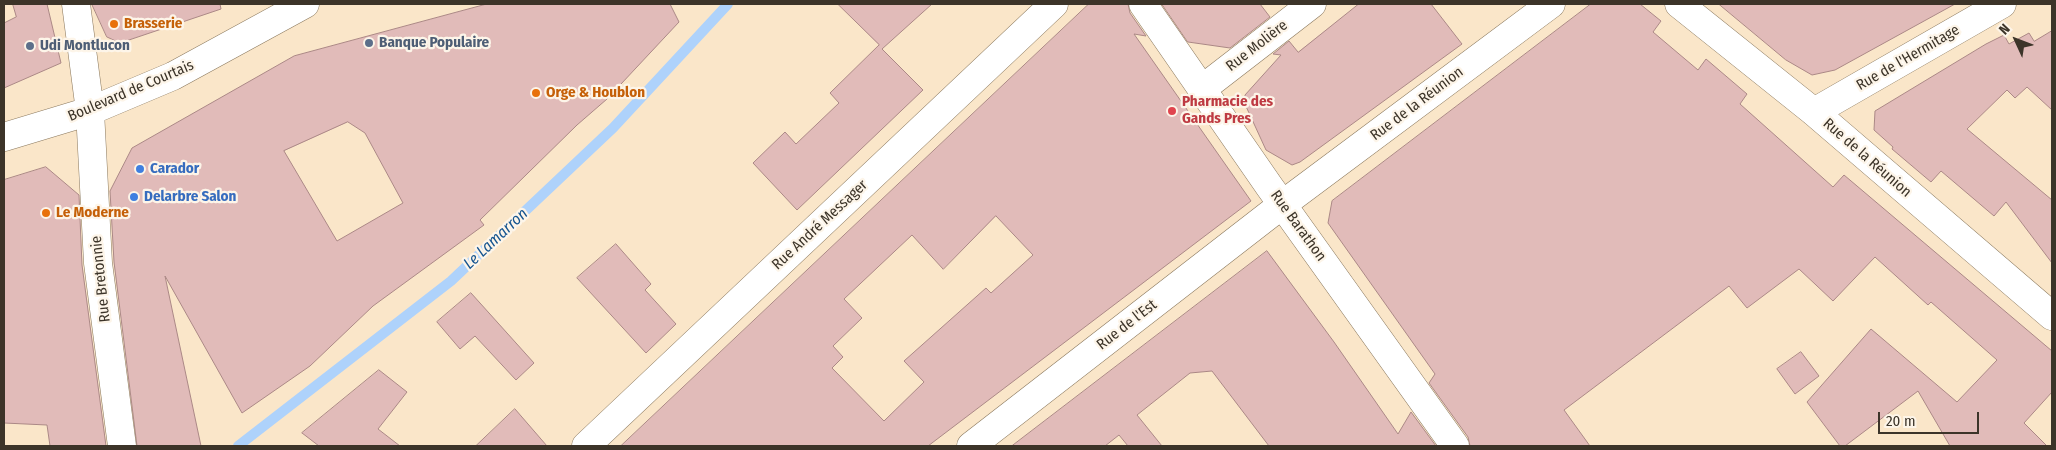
<!DOCTYPE html>
<html>
<head>
<meta charset="utf-8">
<style>
  body { margin:0 }
  #map { position:relative; width:2056px; height:450px; overflow:hidden; background:#fae6c9; font-family:"Fira Sans Condensed",sans-serif }
  canvas { display:block }
  .frame { position:absolute; inset:0; border:5px solid #3c3429; pointer-events:none }
  .north { position:absolute; left:1991px; top:15px; width:50px; height:50px; -webkit-text-stroke:4px #fdf5e9; paint-order:stroke; rotate:313deg; font-size:14px; font-weight:700; line-height:20px; text-align:center; color:#3c3429 }
  .north::after { content:''; display:block; margin:auto; width:18px; height:22px; background:#3c3429; clip-path:polygon(50% 0,100% 100%,50% 72%,0 100%) }
  .scale { position:absolute; left:1878px; top:412px; width:101px; height:22px; box-sizing:border-box; border:2px solid #3c3429; border-top:0; padding-left:6px; font-size:15px; line-height:18px; white-space:nowrap; color:#3c3429; -webkit-text-stroke:4px #fdf5e9; paint-order:stroke }
</style>
</head>
<body>
<div id="map">
<canvas width="2056" height="450"></canvas>
<div class="frame"></div>
<div class="north">N</div>
<div class="scale">20 m</div>
</div>
<script>
const context = document.querySelector('canvas').getContext('2d');
context.lineJoin = 'round';
function stroke(path, color, width, dash) {
  context.strokeStyle = color;
  context.lineWidth = width;
  context.lineCap = dash ? 'butt' : 'round';
  context.setLineDash(dash || []);
  context.stroke(path);
}
function fill(path, color) {
  context.fillStyle = color;
  context.fill(path, 'evenodd');
}
function label(font, color, halo, rows, align = 'center') {
  context.font = font + ' "Fira Sans Condensed",sans-serif';
  context.lineWidth = 4.5;
  context.setLineDash([]);
  context.textBaseline = 'middle';
  context.strokeStyle = halo;
  context.fillStyle = color;
  for (const [text, x, y, turn = 0] of rows) {
    context.save();
    context.translate(x, y);
    context.rotate((+turn || 0) * Math.PI / 180);
    context.textAlign = isNaN(turn) ? turn : align;
    if (halo) context.strokeText(text, 0, 0);
    context.fillText(text, 0, 0);
    context.restore();
  }
}
const stream = new Path2D(`
  M 238,446 L 451,281 L 613,128 L 728,4`);
const building = new Path2D(`
  M 13,4 L 47,4 L 61,63 L 4,88 L 4,23 L 16,17 Z
  M 92,4 L 220,4 L 221,9 L 120,43 L 107,37 Z
  M 487,4 L 670,4 L 679,22 L 607,99 L 577,125 L 480,220 L 484,225 L 373,306 L 310,366 L 242,413 L 165,276 L 201,446 L 137,446 L 114,262 L 110,191 L 132,148 L 294,56 ZM 348,122 L 365,133 L 403,203 L 337,241 L 284,151 Z
  M 838,4 L 932,4 L 882,49 L 923,90 L 797,210 L 753,163 L 785,132 L 796,144 L 839,103 L 830,93 L 879,45 Z
  M 1089,4 L 1128,4 L 1130,13 L 1146,36 L 1134,34 L 1251,201 L 928,446 L 621,446 ZM 996,216 L 1033,255 L 991,293 L 986,288 L 904,361 L 924,382 L 884,421 L 832,368 L 843,357 L 833,346 L 862,318 L 844,299 L 912,235 L 943,269 Z
  M 1162,4 L 1260,4 L 1270,17 L 1230,48 L 1188,42 Z
  M 1359,4 L 1431,4 L 1462,44 L 1300,162 L 1292,165 L 1266,150 L 1244,102 L 1245,95 L 1281,55 L 1273,54 L 1289,41 L 1298,52 Z
  M 1591,4 L 1640,4 L 1661,21 L 1653,32 L 1698,70 L 1706,59 L 1747,94 L 1740,104 L 1833,187 L 1844,175 L 2052,351 L 2052,392 L 2024,423 L 2047,446 L 1950,446 L 1918,391 L 1845,446 L 1840,446 L 1807,402 L 1871,329 L 1957,402 L 1997,360 L 1931,302 L 1928,305 L 1875,257 L 1833,301 L 1799,269 L 1747,308 L 1729,286 L 1564,410 L 1590,446 L 1470,446 L 1468,437 L 1429,383 L 1435,374 L 1328,223 L 1332,201 Z
  M 1719,4 L 1955,4 L 1835,70 L 1812,75 L 1786,60 Z
  M 2052,31 L 2052,110 L 2027,87 L 2015,98 L 2007,90 L 1967,129 L 2052,200 L 2052,263 L 2006,202 L 1994,216 L 1941,171 L 1931,182 L 1892,149 L 1893,147 L 1874,130 L 1875,111 L 1986,44 L 2004,35 L 2009,44 L 2029,33 L 2034,41 Z
  M 46,167 L 79,195 L 82,265 L 106,446 L 50,446 L 47,425 L 4,423 L 4,180 Z
  M 616,244 L 651,284 L 645,290 L 676,324 L 646,353 L 577,278 Z
  M 1267,251 L 1334,342 L 1398,434 L 1411,412 L 1436,446 L 1269,446 L 1212,371 L 1190,373 L 1137,415 L 1162,446 L 1128,446 L 1119,435 L 1105,446 L 1012,446 Z
  M 471,293 L 534,363 L 516,380 L 475,336 L 460,349 L 437,322 Z
  M 1801,352 L 1819,376 L 1795,394 L 1777,369 Z
  M 379,370 L 407,392 L 378,429 L 400,446 L 319,446 L 302,433 Z
  M 515,409 L 547,446 L 476,446 Z`);
const pedestrian = new Path2D(`
  M 76,4 L 90,111`);
const minor = new Path2D(`
  M 1679,4 L 1814,112 L 2052,316
  M 1202,89 L 1312,4
  M 90,111 L 98,263 L 122,446
  M 1814,112 L 2002,4
  M 586,446 L 1054,4
  M 971,446 L 1283,204 L 1551,4`);
const secondary = new Path2D(`
  M 1143,4 L 1269,186 L 1455,446
  M 4,137 L 90,111 L 173,76 L 305,4`);
const markers = [
  [114,24,5,"#e8710a"],
  [369,43,5,"#5c6f8a"],
  [30,46,5,"#5c6f8a"],
  [536,93,5,"#e8710a"],
  [1172,111,5,"#e0444e"],
  [140,169,5,"#3f7fe0"],
  [134,197,5,"#3f7fe0"],
  [46,213,5,"#e8710a"]
];
const foodNames = [
  ["Brasserie",124,24],
  ["Orge & Houblon",546,93],
  ["Le Moderne",56,213]
];
const serviceNames = [
  ["Banque Populaire",379,43],
  ["Udi Montlucon",40,46]
];
const streetNames = [
  ["Rue Molière",1257,46,-38],
  ["Rue de l'Hermitage",1908,58,-30],
  ["Boulevard de Courtais",131,91,-23],
  ["Rue de la Réunion",1417,104,-37],
  ["Rue de la Réunion",1867,158,41],
  ["Rue André Messager",820,225,-43],
  ["Rue Barathon",1298,226,54],
  ["Rue Bretonnie",101,279,-96],
  ["Rue de l'Est",1127,325,-38]
];
const healthNames = [
  ["Pharmacie des",1182,102],
  ["Gands Pres",1182,119]
];
const shopNames = [
  ["Carador",150,169],
  ["Delarbre Salon",144,197]
];
const waterNames = [
  ["Le Lamarron",496,239,-43]
];
stroke(stream, '#aed2fb', 10);
fill(building, '#e1bbb9');
stroke(building, '#ab8886', 1);
stroke(pedestrian, '#8a785d', 29);
stroke(minor, '#8a785d', 29);
stroke(secondary, '#8a785d', 29);
stroke(pedestrian, '#fff', 28);
stroke(minor, '#fff', 28);
stroke(secondary, '#fff', 28);
for (const [x, y, r, color] of markers) {
  const dot = new Path2D();
  dot.arc(x, y, r, 0, 2 * Math.PI);
  context.fillStyle = color;
  context.fill(dot);
  stroke(dot, '#fdf5e9', 2);
}
label('bold 15px', '#c56008', '#fdf5e9', foodNames, 'left');
label('bold 15px', '#4e5e75', '#fdf5e9', serviceNames, 'left');
label('15px', '#3c3429', '#fdf5e9', streetNames);
label('bold 15px', '#be3a42', '#fdf5e9', healthNames, 'left');
label('bold 15px', '#366cbe', '#fdf5e9', shopNames, 'left');
label('italic 16px', '#165590', '#fdf5e9', waterNames);
</script>
</body>
</html>
